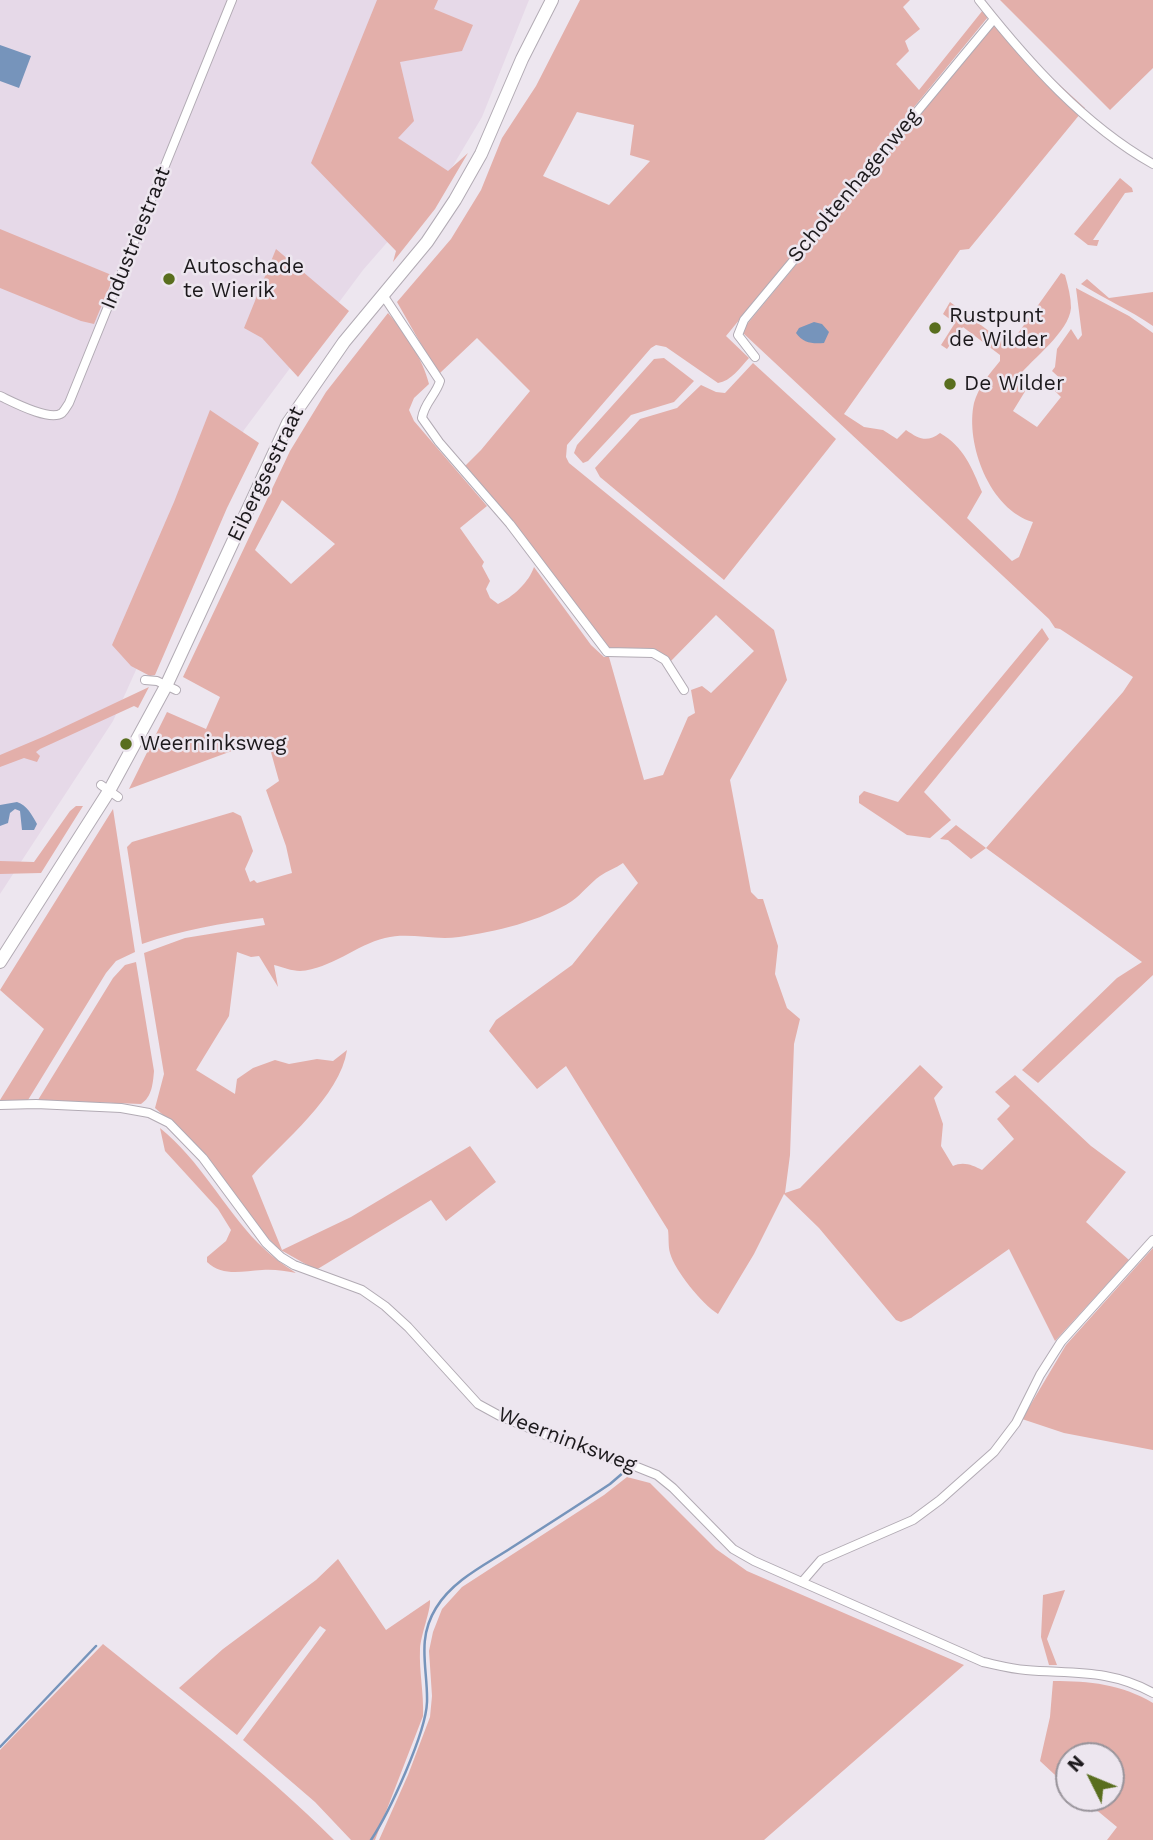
<!DOCTYPE html>
<html>
<head>
<meta charset="utf-8">
<style>
  body { margin:0 }
  #map { position:relative; width:1153px; height:1840px; overflow:hidden; background:#ede6ef; font-family:"Work Sans",sans-serif }
  canvas { display:block }
  .north { position:absolute; left:1055px; top:1742px; width:70px; height:70px; box-sizing:border-box; background:#ede6ef; border:2px solid #99949b; border-radius:50%; rotate:313deg; font-size:19px; font-weight:700; line-height:28px; text-align:center; color:#1c191c }
  .north::after { content:''; display:block; margin:auto; width:24px; height:32px; background:#596e1e; clip-path:polygon(50% 0,100% 100%,50% 72%,0 100%) }
</style>
</head>
<body>
<div id="map">
<canvas width="1153" height="1840"></canvas>
<div class="north">N</div>
</div>
<script>
const context = document.querySelector('canvas').getContext('2d');
context.lineJoin = 'round';
function fill(path, color) {
  context.fillStyle = color;
  context.fill(path, 'evenodd');
}
function stroke(path, color, width, dash) {
  context.strokeStyle = color;
  context.lineWidth = width;
  context.lineCap = dash ? 'butt' : 'round';
  context.setLineDash(dash || []);
  context.stroke(path);
}
function label(font, color, halo, rows, align = 'center') {
  context.font = font + ' "Work Sans",sans-serif';
  context.lineWidth = 5;
  context.setLineDash([]);
  context.textBaseline = 'middle';
  context.strokeStyle = halo;
  context.fillStyle = color;
  for (const [text, x, y, turn = 0] of rows) {
    context.save();
    context.translate(x, y);
    context.rotate((+turn || 0) * Math.PI / 180);
    context.textAlign = isNaN(turn) ? turn : align;
    if (halo) context.strokeText(text, 0, 0);
    context.fillText(text, 0, 0);
    context.restore();
  }
}
const built = new Path2D(`
  M 0,0 L 529,0 L 482,117 L 451,169 L 363,270 L 244,430 L 113,721 L 0,894 Z`);
const green = new Path2D(`
  M 377,0 L 438,0 L 434,9 L 473,25 L 462,51 L 400,62 L 414,121 L 398,138 L 448,171 L 468,153 L 435,209 L 393,262 L 396,251 L 311,163 Z
  M 580,0 L 910,0 L 903,7 L 920,29 L 905,41 L 909,51 L 896,64 L 919,90 L 983,10 L 988,17 L 726,336 L 749,358 C 740,368 731,381 718,383 L 666,347 L 656,345 L 651,348 L 567,445 L 566,457 L 569,463 L 774,630 L 787,680 L 730,780 L 751,892 L 758,899 L 763,899 L 778,946 L 775,974 L 787,1008 L 800,1019 L 794,1044 L 790,1155 L 785,1193 L 800,1188 L 920,1065 L 943,1087 L 934,1098 L 943,1124 L 941,1146 L 953,1166 C 963,1161 973,1165 982,1170 L 1014,1139 L 997,1119 L 1010,1106 L 995,1092 L 1015,1075 L 1091,1146 L 1126,1172 L 1086,1222 L 1129,1260 L 1055,1341 L 1009,1249 L 911,1318 L 901,1322 L 896,1320 L 819,1228 L 784,1194 L 754,1254 L 718,1314 C 702,1304 675,1271 670,1253 C 668,1246 669,1237 668,1230 L 566,1066 L 537,1089 L 489,1031 L 496,1020 L 572,965 L 638,883 L 623,863 C 616,868 607,871 600,876 C 590,883 582,894 572,901 C 542,921 494,932 459,937 C 434,941 410,932 385,938 C 356,945 331,969 300,971 C 292,971 282,967 274,965 L 278,987 L 259,956 L 251,957 L 237,952 L 229,1016 L 196,1070 L 235,1094 L 237,1079 L 253,1068 L 275,1060 L 289,1064 L 317,1059 L 333,1061 L 347,1050 C 340,1097 283,1141 252,1176 L 282,1250 L 351,1217 L 470,1146 L 496,1182 L 446,1221 L 431,1200 L 316,1270 L 279,1249 L 264,1234 L 170,1121 L 155,1108 L 164,1074 L 144,953 L 185,938 L 265,925 L 263,918 C 221,923 182,930 142,944 L 127,847 L 132,842 L 233,812 L 241,816 L 253,851 L 245,869 L 250,882 L 254,880 L 257,883 L 292,873 L 286,846 L 266,790 L 279,781 L 267,738 L 129,789 L 167,712 L 206,729 L 220,697 L 183,677 L 290,451 L 326,392 L 388,313 C 405,332 423,359 429,384 L 414,398 L 409,410 L 414,421 L 487,506 L 460,528 L 484,562 L 482,566 L 490,581 L 486,589 L 490,598 L 498,604 C 513,597 529,582 534,567 L 591,645 L 604,657 L 609,657 L 644,780 L 663,775 L 688,717 L 695,713 L 691,690 L 702,686 L 711,693 L 754,651 L 716,615 L 670,662 L 654,649 L 610,649 L 604,646 L 465,466 L 481,450 L 530,391 L 477,338 L 440,373 L 430,360 L 397,302 L 451,239 L 481,190 L 502,138 L 536,86 ZM 577,112 L 634,125 L 630,155 L 650,161 L 609,205 L 543,176 ZM 282,500 L 335,544 L 291,584 L 255,550 Z
  M 1000,0 L 1153,0 L 1153,68 L 1110,110 Z
  M 994,25 L 1085,108 L 969,249 L 960,250 L 844,414 L 864,427 L 883,430 L 897,439 L 906,430 C 919,439 927,443 940,433 C 964,447 972,468 982,492 L 967,518 L 1012,561 L 1019,557 L 1033,522 C 990,510 965,444 974,403 C 978,388 990,373 1000,361 L 1000,355 L 963,327 L 947,349 L 941,345 L 955,323 L 943,314 L 950,302 L 1009,346 L 1061,273 L 1065,275 C 1068,286 1071,297 1071,308 C 1069,332 1033,358 1018,377 L 1029,385 L 1013,411 L 1037,427 L 1061,397 L 1055,391 L 1063,381 L 1052,371 L 1055,367 L 1057,349 L 1071,329 L 1078,340 L 1082,335 L 1076,288 L 1129,316 L 1153,333 L 1153,975 L 1038,1083 L 1022,1070 L 1117,978 L 1142,962 L 986,848 L 971,859 L 948,840 L 940,839 L 956,825 L 986,848 L 1123,692 L 1133,677 L 1060,629 L 1055,628 L 1049,619 L 743,333 L 743,329 Z
  M 1120,178 L 1132,188 L 1133,192 L 1125,193 L 1093,240 L 1099,240 L 1097,246 L 1088,245 L 1074,234 Z
  M 0,229 L 114,276 L 94,324 L 81,321 L 0,288 Z
  M 276,249 L 349,311 L 298,377 L 262,338 L 244,328 Z
  M 1087,279 L 1109,298 L 1153,292 L 1153,326 C 1130,310 1105,299 1081,284 Z
  M 664,358 L 694,381 L 674,402 L 631,415 L 588,461 L 583,463 L 574,453 L 577,445 L 654,359 Z
  M 753,363 L 836,439 L 724,580 L 600,477 L 595,468 L 640,419 L 677,408 L 701,385 L 716,392 L 725,393 Z
  M 210,410 L 259,443 L 227,508 L 155,675 L 150,676 L 131,666 L 112,645 L 174,502 Z
  M 1042,628 L 1049,639 L 924,792 L 951,820 L 930,838 L 907,835 L 859,803 L 859,796 L 864,791 L 898,802 Z
  M 149,687 L 138,708 L 134,706 L 40,749 L 36,752 L 40,756 L 37,762 L 24,758 L 0,767 L 0,755 L 45,736 Z
  M 76,806 L 83,806 L 41,873 L 0,874 L 0,861 L 34,862 L 70,811 Z
  M 113,809 L 135,952 L 116,961 L 106,973 L 28,1100 L 0,1100 L 44,1029 L 0,990 Z
  M 136,962 L 154,1071 C 153,1083 152,1097 141,1104 L 38,1100 L 113,978 L 125,965 Z
  M 160,1128 C 200,1160 223,1207 258,1243 C 270,1255 282,1264 296,1273 C 285,1271 274,1269 262,1270 C 242,1271 223,1277 207,1262 L 207,1257 L 226,1241 L 231,1230 L 218,1209 L 165,1151 Z
  M 1153,1248 L 1153,1450 L 1064,1433 L 1022,1419 L 1066,1345 Z
  M 627,1477 L 650,1483 L 716,1549 L 747,1571 L 964,1665 L 764,1840 L 379,1840 L 408,1775 L 430,1717 L 432,1696 L 429,1651 L 433,1632 L 442,1609 L 462,1587 L 604,1495 Z
  M 338,1559 L 386,1630 L 430,1600 C 431,1610 421,1634 420,1649 C 419,1672 424,1693 423,1716 L 375,1840 L 351,1840 L 315,1802 L 243,1740 L 326,1630 L 320,1626 L 237,1735 L 179,1688 L 223,1649 L 316,1580 Z
  M 1065,1590 L 1047,1639 L 1057,1665 L 1049,1665 L 1041,1637 L 1043,1595 Z
  M 103,1644 C 181,1707 263,1769 334,1840 L 0,1840 L 0,1750 Z
  M 1053,1681 C 1090,1681 1121,1684 1153,1703 L 1153,1840 L 1107,1840 L 1117,1827 L 1082,1798 L 1111,1798 L 1111,1756 L 1069,1756 L 1069,1788 L 1040,1761 L 1050,1717 Z`);
const water = new Path2D(`
  M 0,45 L 31,56 L 19,88 L 0,81 Z
  M 814,322 L 822,324 L 829,332 L 824,343 C 812,344 803,343 796,333 L 799,328 Z
  M 17,802 C 27,805 32,815 37,824 L 34,830 L 22,830 L 20,811 L 15,809 L 10,813 L 8,823 L 0,826 L 0,805 Z`);
const stream = new Path2D(`
  M 0,1747 L 96,1646
  M 371,1840 C 389,1813 426,1733 427,1702 C 428,1669 416,1640 436,1608 C 453,1580 485,1565 511,1548 C 544,1527 577,1506 610,1484 L 624,1472`);
const minor = new Path2D(`
  M 979,0 C 1028,62 1084,125 1153,164
  M 383,295 L 440,381 C 436,395 424,403 422,418 L 439,442 L 510,524 L 607,652 L 653,653 L 665,660 L 684,690
  M 755,357 L 738,335 L 744,320 L 994,19
  M 0,396 C 13,402 50,422 62,413 C 65,410 67,406 69,403 L 232,0
  M 145,680 L 157,681 L 176,690
  M 101,785 L 118,797
  M 0,1105 L 36,1104 L 121,1108 L 149,1113 L 169,1123 L 203,1158 L 266,1243 L 281,1257 L 294,1265 L 362,1290 L 385,1306 L 408,1327 L 478,1404 L 500,1416 L 550,1437 L 637,1467 L 657,1475 L 673,1488 L 733,1549 L 754,1561 L 983,1662 C 997,1665 1012,1669 1026,1670 C 1073,1674 1110,1669 1153,1693
  M 802,1582 L 821,1560 L 913,1520 L 940,1500 L 994,1452 L 1016,1423 L 1040,1375 L 1061,1342 L 1153,1240`);
const secondary = new Path2D(`
  M 0,962 L 109,791 L 166,686 L 288,423 L 344,342 L 427,242 L 455,200 L 481,154 L 522,59 L 552,0`);
const markers = [
  [169,279,7,"#596e1e"],
  [935,328,7,"#596e1e"],
  [950,384,7,"#596e1e"],
  [126,744,7,"#596e1e"]
];
const streetNames = [
  ["Scholtenhagenweg",854,186,-50],
  ["Industriestraat",136,238,-68],
  ["Eibergsestraat",266,474,-64],
  ["Weerninksweg",567,1440,21]
];
const poiNames = [
  ["Autoschade",183,267],
  ["te Wierik",183,291],
  ["Rustpunt",949,316],
  ["de Wilder",949,340],
  ["De Wilder",964,384],
  ["Weerninksweg",140,744]
];
fill(built, '#e6d9e8');
fill(green, '#e3afaa');
fill(water, '#7694bb');
stroke(stream, '#7694bb', 2.5);
stroke(minor, '#b2abb4', 10);
stroke(secondary, '#b2abb4', 14);
stroke(minor, '#fff', 8);
stroke(secondary, '#fff', 12);
for (const [x, y, r, color] of markers) {
  const dot = new Path2D();
  dot.arc(x, y, r, 0, 2 * Math.PI);
  context.fillStyle = color;
  context.fill(dot);
  stroke(dot, '#ede6ef', 2.5);
}
label('21px', '#1c191c', '#ede6ef', streetNames);
label('21px', '#1c191c', '#ede6ef', poiNames, 'left');
</script>
</body>
</html>
